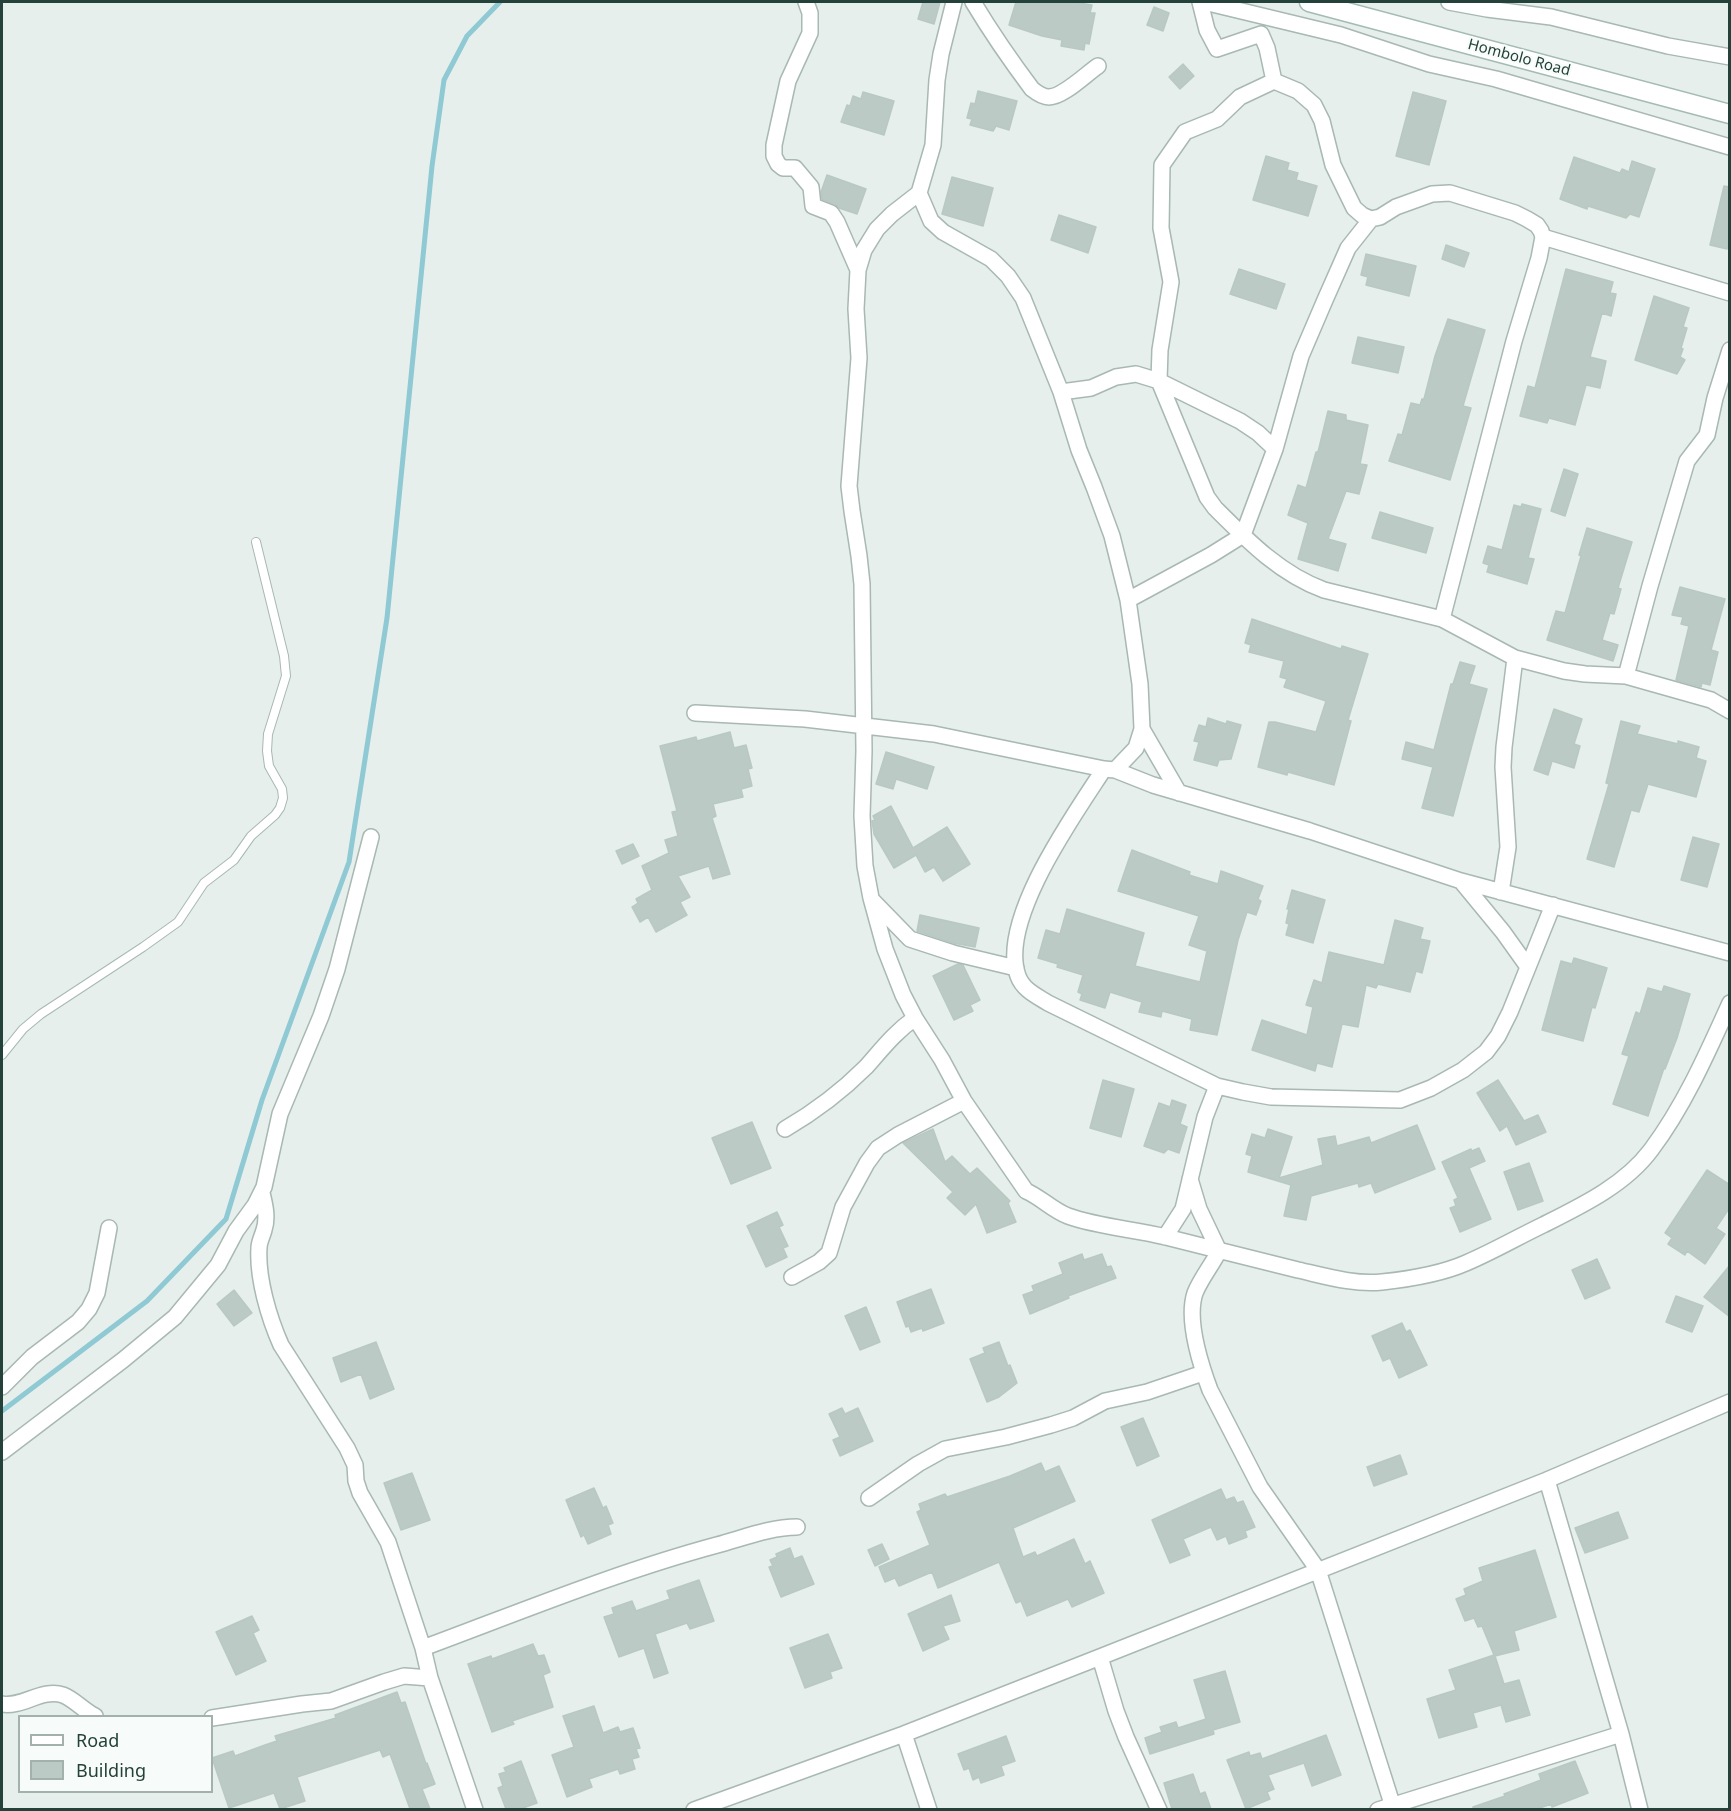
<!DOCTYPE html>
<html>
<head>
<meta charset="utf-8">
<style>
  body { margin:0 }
  #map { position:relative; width:1731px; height:1811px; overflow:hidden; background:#e6efeb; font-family:"Noto Sans",sans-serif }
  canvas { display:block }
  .frame { position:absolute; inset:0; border:3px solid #24423a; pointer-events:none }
  .legend { position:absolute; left:18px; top:1715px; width:195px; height:78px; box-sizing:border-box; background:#f7fbf9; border:2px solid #a3b1ad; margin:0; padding:8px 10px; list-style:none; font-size:18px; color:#24423a }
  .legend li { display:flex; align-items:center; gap:12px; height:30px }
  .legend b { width:30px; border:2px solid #a3b1ad }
</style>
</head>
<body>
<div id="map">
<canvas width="1731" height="1811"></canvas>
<div class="frame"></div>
<ul class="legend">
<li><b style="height:8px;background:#fff"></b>Road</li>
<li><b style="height:16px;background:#bbcac4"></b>Building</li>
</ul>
</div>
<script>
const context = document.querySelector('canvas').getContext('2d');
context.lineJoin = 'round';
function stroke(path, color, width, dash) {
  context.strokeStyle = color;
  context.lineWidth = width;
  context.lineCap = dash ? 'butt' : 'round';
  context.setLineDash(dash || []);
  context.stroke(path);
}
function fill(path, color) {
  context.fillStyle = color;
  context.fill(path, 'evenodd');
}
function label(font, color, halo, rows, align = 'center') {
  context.font = font + ' "Noto Sans",sans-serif';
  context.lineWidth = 4.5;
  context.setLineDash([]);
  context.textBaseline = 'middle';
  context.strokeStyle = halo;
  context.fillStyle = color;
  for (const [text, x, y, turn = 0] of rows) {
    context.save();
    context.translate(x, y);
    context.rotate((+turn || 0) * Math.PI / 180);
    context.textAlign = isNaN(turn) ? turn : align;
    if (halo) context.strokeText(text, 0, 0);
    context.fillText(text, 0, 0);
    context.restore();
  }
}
const stream = new Path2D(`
  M 2,1411 L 147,1301 L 226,1219 L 262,1100 L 349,862 L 387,618 L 432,166 L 444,80 L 467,36 L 500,2`);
const building = new Path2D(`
  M 923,2 L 940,2 L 934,24 L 918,19 Z
  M 1016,2 L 1073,2 L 1092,5 L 1090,13 L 1095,13 L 1089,44 L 1085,43 L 1084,50 L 1061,46 L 1062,40 L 1042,36 L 1009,25 Z
  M 1154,7 L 1169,13 L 1163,31 L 1147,25 Z
  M 1183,64 L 1194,76 L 1180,89 L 1169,77 Z
  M 978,91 L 1017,101 L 1009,130 L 996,126 L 993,131 L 970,125 L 972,119 L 967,118 L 971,103 L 975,104 Z
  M 863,92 L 894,101 L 884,135 L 841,122 L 847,105 L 850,106 L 853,96 L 861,99 Z
  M 1413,92 L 1446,101 L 1429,165 L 1396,156 Z
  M 1266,156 L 1289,163 L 1287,170 L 1298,173 L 1296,180 L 1317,186 L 1308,216 L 1253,200 Z
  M 1574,157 L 1620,173 L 1622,169 L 1629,172 L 1632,161 L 1655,169 L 1639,217 L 1630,214 L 1626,218 L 1588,206 L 1587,209 L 1560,199 Z
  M 827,175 L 866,189 L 857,214 L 839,208 L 835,204 L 822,199 L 821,192 Z
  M 952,177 L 993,188 L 983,226 L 942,214 Z
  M 1724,186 L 1730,187 L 1730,240 L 1727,249 L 1710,245 Z
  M 1059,215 L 1096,227 L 1088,253 L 1051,240 Z
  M 1446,245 L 1469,253 L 1464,267 L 1442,259 Z
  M 1366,254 L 1416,266 L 1409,296 L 1366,285 L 1368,277 L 1361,275 Z
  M 1239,269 L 1285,284 L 1276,309 L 1230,294 Z
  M 1566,269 L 1613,282 L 1610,293 L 1616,294 L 1611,316 L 1602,313 L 1590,357 L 1606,361 L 1600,388 L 1586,385 L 1575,425 L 1549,418 L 1547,423 L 1520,416 L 1528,386 L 1535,388 Z
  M 1654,296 L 1689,308 L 1683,327 L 1687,328 L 1681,348 L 1683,349 L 1680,357 L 1685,360 L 1677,374 L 1635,360 Z
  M 1448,319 L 1485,330 L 1463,406 L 1471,408 L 1450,480 L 1389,461 L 1398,434 L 1402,435 L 1411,403 L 1420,405 L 1422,399 L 1424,399 L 1435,356 Z
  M 1358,337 L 1404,347 L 1398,373 L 1352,363 Z
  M 1328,411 L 1346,415 L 1346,420 L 1368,425 L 1360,464 L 1367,465 L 1359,494 L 1346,491 L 1328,539 L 1346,544 L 1338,571 L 1298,559 L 1308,523 L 1288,515 L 1298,485 L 1306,488 L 1316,452 L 1318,452 Z
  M 1564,469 L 1578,474 L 1565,516 L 1551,511 Z
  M 1522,504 L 1541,509 L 1528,558 L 1534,559 L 1527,584 L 1487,572 L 1489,565 L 1483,563 L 1488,546 L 1502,550 L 1514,505 L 1521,507 Z
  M 1380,512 L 1433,528 L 1426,553 L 1372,538 Z
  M 1587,528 L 1632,542 L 1618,588 L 1621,589 L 1614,614 L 1610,613 L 1602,640 L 1618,645 L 1613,661 L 1547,640 L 1556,611 L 1565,613 L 1581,556 L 1579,555 Z
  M 1680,587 L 1725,599 L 1711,650 L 1718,652 L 1710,685 L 1702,683 L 1701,687 L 1676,680 L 1689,626 L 1681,624 L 1683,617 L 1672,615 Z
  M 1252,619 L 1341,649 L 1342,646 L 1368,654 L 1348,720 L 1351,721 L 1334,785 L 1288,772 L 1287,775 L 1258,767 L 1269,722 L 1275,722 L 1316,732 L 1326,701 L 1284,687 L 1287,679 L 1280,677 L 1284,661 L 1249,652 L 1251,645 L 1245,643 Z
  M 1460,662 L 1475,666 L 1469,684 L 1487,689 L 1453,816 L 1422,808 L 1433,767 L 1402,759 L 1406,742 L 1434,750 L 1451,684 L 1453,684 Z
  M 1554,709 L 1582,719 L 1574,744 L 1580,746 L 1574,768 L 1552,761 L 1548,775 L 1534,770 Z
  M 1208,718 L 1226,724 L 1227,721 L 1241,725 L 1231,759 L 1219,760 L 1217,766 L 1194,760 L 1199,742 L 1194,741 L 1199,725 L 1206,727 Z
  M 1621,721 L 1640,726 L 1637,734 L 1678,744 L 1678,741 L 1699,747 L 1696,758 L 1706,761 L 1696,797 L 1648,784 L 1639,812 L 1631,810 L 1614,867 L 1587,859 L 1609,784 L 1606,783 Z
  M 730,732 L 734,748 L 746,745 L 752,768 L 748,769 L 752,786 L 741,789 L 743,797 L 713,804 L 716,816 L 712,818 L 730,874 L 713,879 L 709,866 L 678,876 L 690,897 L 680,902 L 687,915 L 656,932 L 648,917 L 640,922 L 632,907 L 638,903 L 636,899 L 652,890 L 642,866 L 669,853 L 665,840 L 678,836 L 672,812 L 677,811 L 660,746 L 696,737 L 697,741 Z
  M 886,752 L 934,767 L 927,789 L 896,779 L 893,789 L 876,784 Z
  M 891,806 L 913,848 L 947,827 L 970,864 L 943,881 L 934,867 L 925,872 L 916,855 L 894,868 L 874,834 L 872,821 L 875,820 L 873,816 Z
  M 1693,837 L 1719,844 L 1707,887 L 1681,880 Z
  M 633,844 L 639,856 L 622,864 L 616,851 Z
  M 1132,850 L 1190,872 L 1189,875 L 1218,884 L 1221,871 L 1263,886 L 1258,899 L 1261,901 L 1256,915 L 1247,912 L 1238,940 L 1217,1035 L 1190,1030 L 1192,1019 L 1162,1011 L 1161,1017 L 1139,1012 L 1142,1002 L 1110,992 L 1105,1008 L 1080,1000 L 1082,994 L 1078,992 L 1083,975 L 1057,967 L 1058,964 L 1038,958 L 1046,930 L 1060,934 L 1067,909 L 1144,933 L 1135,966 L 1200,982 L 1207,951 L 1189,945 L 1199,916 L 1118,891 Z
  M 1292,890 L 1325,900 L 1313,943 L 1286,935 L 1289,924 L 1286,923 L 1289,909 L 1287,909 Z
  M 920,915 L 979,928 L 975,947 L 953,943 L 917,931 Z
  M 1395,920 L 1423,928 L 1420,939 L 1430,941 L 1422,973 L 1416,971 L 1410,992 L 1378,984 L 1376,988 L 1366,985 L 1358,1027 L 1342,1024 L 1332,1067 L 1317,1063 L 1315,1071 L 1252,1050 L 1262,1020 L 1307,1035 L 1313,1007 L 1306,1005 L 1314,980 L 1322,983 L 1329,952 L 1384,965 Z
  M 1574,958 L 1607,968 L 1595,1008 L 1592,1007 L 1583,1041 L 1542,1030 L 1561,961 L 1572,964 Z
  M 958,964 L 963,965 L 980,1000 L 970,1005 L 973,1011 L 954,1020 L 933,976 Z
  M 1664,986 L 1690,994 L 1677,1038 L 1665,1069 L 1664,1068 L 1648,1116 L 1613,1104 L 1629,1056 L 1622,1054 L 1636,1012 L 1640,1014 L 1648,988 L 1662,992 Z
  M 1103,1080 L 1134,1089 L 1121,1137 L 1090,1128 Z
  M 1498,1080 L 1524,1121 L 1538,1115 L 1546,1132 L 1516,1145 L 1507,1126 L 1500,1131 L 1477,1093 Z
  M 1172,1100 L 1186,1105 L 1180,1124 L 1187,1127 L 1179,1153 L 1168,1149 L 1164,1153 L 1144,1146 L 1159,1103 L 1170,1107 Z
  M 752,1122 L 771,1168 L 731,1184 L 712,1138 Z
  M 1417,1125 L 1435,1169 L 1375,1193 L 1371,1183 L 1359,1187 L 1358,1183 L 1311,1196 L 1306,1220 L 1284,1216 L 1291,1185 L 1248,1172 L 1252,1156 L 1246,1154 L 1252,1134 L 1265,1138 L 1268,1129 L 1292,1137 L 1279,1178 L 1323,1165 L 1318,1139 L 1335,1136 L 1337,1146 L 1369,1137 L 1371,1143 Z
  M 933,1129 L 945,1162 L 952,1156 L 970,1174 L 977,1168 L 1010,1201 L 1008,1203 L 1016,1222 L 987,1233 L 976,1204 L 965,1215 L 947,1198 L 953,1192 L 903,1143 Z
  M 1479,1148 L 1485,1161 L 1469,1168 L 1491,1219 L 1460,1232 L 1450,1208 L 1456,1206 L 1454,1200 L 1458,1198 L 1442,1162 L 1471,1149 L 1472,1151 Z
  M 1529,1163 L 1543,1201 L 1518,1210 L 1504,1172 Z
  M 1707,1170 L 1730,1185 L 1730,1207 L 1716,1228 L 1725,1234 L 1705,1264 L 1687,1251 L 1685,1255 L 1668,1244 L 1672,1238 L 1665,1233 Z
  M 777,1212 L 783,1225 L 779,1227 L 788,1246 L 783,1248 L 787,1257 L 766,1267 L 747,1226 Z
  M 1082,1254 L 1084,1260 L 1102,1254 L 1107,1267 L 1111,1266 L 1116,1278 L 1068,1296 L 1069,1298 L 1030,1314 L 1023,1295 L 1034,1291 L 1032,1286 L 1063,1274 L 1059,1263 Z
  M 1597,1259 L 1610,1288 L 1585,1299 L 1572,1270 Z
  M 1730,1265 L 1730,1317 L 1704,1297 Z
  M 931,1289 L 944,1323 L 923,1331 L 922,1328 L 911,1332 L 909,1326 L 906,1327 L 897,1302 Z
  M 234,1290 L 252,1313 L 234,1326 L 217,1304 Z
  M 1676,1296 L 1703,1306 L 1692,1332 L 1666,1322 Z
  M 866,1307 L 880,1342 L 860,1350 L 845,1316 Z
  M 1402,1323 L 1406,1332 L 1410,1330 L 1427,1365 L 1399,1378 L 1390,1358 L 1383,1361 L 1372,1336 Z
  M 376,1342 L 394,1389 L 370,1399 L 361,1374 L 341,1382 L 333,1358 Z
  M 999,1342 L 1008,1366 L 1010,1365 L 1017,1383 L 999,1397 L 987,1402 L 970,1359 L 985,1353 L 983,1348 Z
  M 842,1408 L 845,1414 L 858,1408 L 873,1441 L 840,1456 L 833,1440 L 840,1437 L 829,1414 Z
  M 1143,1418 L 1159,1456 L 1137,1466 L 1121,1427 Z
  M 1400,1455 L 1407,1474 L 1374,1486 L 1367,1467 Z
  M 1041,1463 L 1045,1472 L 1059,1466 L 1075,1501 L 1013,1528 L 1023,1557 L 1035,1552 L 1037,1556 L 1074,1539 L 1085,1564 L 1090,1561 L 1104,1593 L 1072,1607 L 1068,1599 L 1027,1616 L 1021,1601 L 1016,1603 L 999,1562 L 938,1588 L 932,1572 L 899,1586 L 895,1578 L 885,1582 L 879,1567 L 930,1545 L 917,1512 L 921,1510 L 919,1504 L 945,1494 L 947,1497 L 1010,1476 Z
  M 412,1473 L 430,1520 L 401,1530 L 384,1483 Z
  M 594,1488 L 603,1508 L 606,1506 L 613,1523 L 608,1525 L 611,1534 L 588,1544 L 584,1535 L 581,1537 L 566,1500 Z
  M 1221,1489 L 1226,1500 L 1234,1497 L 1237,1503 L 1243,1501 L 1255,1527 L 1245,1531 L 1247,1537 L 1229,1544 L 1226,1536 L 1217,1540 L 1211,1527 L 1183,1539 L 1190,1555 L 1170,1563 L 1152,1520 Z
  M 1618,1512 L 1628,1538 L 1585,1553 L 1575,1528 Z
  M 882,1544 L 889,1559 L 875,1566 L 868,1550 Z
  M 790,1548 L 794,1559 L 802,1556 L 814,1584 L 781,1597 L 769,1567 L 773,1566 L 770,1560 L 777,1557 L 776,1554 Z
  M 1535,1550 L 1556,1617 L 1514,1631 L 1519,1650 L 1495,1656 L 1504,1684 L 1519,1680 L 1530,1715 L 1506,1722 L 1501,1705 L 1473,1713 L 1477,1727 L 1439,1738 L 1427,1699 L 1456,1690 L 1449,1670 L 1494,1655 L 1482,1626 L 1478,1627 L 1474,1618 L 1465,1621 L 1456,1599 L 1466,1595 L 1464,1589 L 1483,1581 L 1479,1568 Z
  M 699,1580 L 714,1621 L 690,1629 L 687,1623 L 655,1634 L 668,1673 L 654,1678 L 644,1648 L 619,1657 L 604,1617 L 614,1614 L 612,1608 L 632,1601 L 636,1611 L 670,1599 L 667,1591 Z
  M 951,1595 L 960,1621 L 943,1626 L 949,1639 L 923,1651 L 908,1614 Z
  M 252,1616 L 259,1630 L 253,1633 L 266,1661 L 236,1675 L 216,1632 Z
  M 828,1634 L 842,1668 L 830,1672 L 832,1678 L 805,1688 L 790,1648 Z
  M 533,1644 L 538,1656 L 544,1655 L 550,1672 L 543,1675 L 553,1707 L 512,1721 L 514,1724 L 492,1732 L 468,1664 L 491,1656 L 492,1659 Z
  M 1225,1671 L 1240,1722 L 1213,1730 L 1214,1734 L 1150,1754 L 1145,1738 L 1162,1732 L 1160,1727 L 1176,1722 L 1178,1728 L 1206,1719 L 1194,1680 Z
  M 397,1692 L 401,1703 L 405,1702 L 426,1764 L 427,1763 L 435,1784 L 422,1789 L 430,1809 L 410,1809 L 390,1754 L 383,1757 L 380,1750 L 297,1777 L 305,1801 L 280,1809 L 274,1793 L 229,1808 L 212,1758 L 233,1751 L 235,1756 L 265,1745 L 277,1741 L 275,1736 L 336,1718 L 335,1715 Z
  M 594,1706 L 603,1733 L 618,1727 L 620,1732 L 633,1728 L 640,1748 L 636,1749 L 639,1757 L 632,1759 L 635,1769 L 620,1774 L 618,1769 L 589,1779 L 592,1787 L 567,1797 L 552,1755 L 574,1747 L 563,1716 Z
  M 1326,1735 L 1341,1775 L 1312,1786 L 1304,1763 L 1268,1775 L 1274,1789 L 1267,1792 L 1270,1799 L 1246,1809 L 1227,1760 L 1249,1752 L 1250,1756 L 1260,1753 L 1262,1759 Z
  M 1006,1736 L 1015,1761 L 1001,1766 L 1004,1775 L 981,1783 L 979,1777 L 973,1780 L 969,1768 L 964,1770 L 958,1754 Z
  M 521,1761 L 537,1803 L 520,1809 L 506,1809 L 498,1788 L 503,1786 L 499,1774 L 506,1772 L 504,1768 Z
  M 1575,1761 L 1588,1793 L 1552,1807 L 1551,1804 L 1537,1809 L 1473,1809 L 1473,1807 L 1505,1796 L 1504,1794 L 1541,1780 L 1539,1774 Z
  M 1193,1774 L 1200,1794 L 1205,1792 L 1211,1809 L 1172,1809 L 1164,1783 Z`);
const lane = new Path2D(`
  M 2,1055 L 23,1029 L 41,1014 L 143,947 L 178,922 L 204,883 L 234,860 L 251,836 L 275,815 L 280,808 L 283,798 L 282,789 L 269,766 L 267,751 L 268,734 L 286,676 L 284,656 L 256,542`);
const street = new Path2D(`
  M 806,2 L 810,13 L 810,33 L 788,81 L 774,145 L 774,156 L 778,164 L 783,168 L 795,168 L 811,187 L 813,206 L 831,213 L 837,222 L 858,270
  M 954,2 L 941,54 L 937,80 L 933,145 L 919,193 L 931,221 L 943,232 L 991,259 L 1008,276 L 1023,298 L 1061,392 L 1079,450 L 1094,487 L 1112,536 L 1128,600 L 1140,684 L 1142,729 L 1136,748 L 1115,770
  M 973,2 C 991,32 1011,61 1032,89 C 1037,93 1043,97 1049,97 C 1063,97 1086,74 1098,66
  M 1200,2 L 1207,30 L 1217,49 L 1261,34 L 1267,48 L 1274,81 L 1298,91 L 1314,105 L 1322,121 L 1333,165 L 1354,208 L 1362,215 L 1371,219 L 1380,217 L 1396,207 L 1432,194 L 1450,193 L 1515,213 L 1527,219 L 1537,225 L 1541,231 L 1543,237 L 1539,258 L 1514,341 L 1442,619
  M 1204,2 L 1341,35 L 1429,64 L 1496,79 L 1730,147
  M 1449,2 L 1487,9 L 1551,17 L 1668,46 L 1730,57
  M 919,193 L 892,214 L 877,229 L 864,250 L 858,270 L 856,309 L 859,358 L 849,486 L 852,511 L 859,556 L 862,584 L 864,751 L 862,816 L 865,866 L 871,898 L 885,949 L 903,995 L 915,1018 L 942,1060 L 964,1101 L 1026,1191 C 1042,1198 1052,1210 1068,1216 C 1099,1227 1134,1229 1166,1237 C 1210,1248 1253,1259 1298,1270 C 1325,1276 1354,1285 1382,1282 C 1410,1279 1441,1274 1466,1263 C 1492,1252 1518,1237 1543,1225 C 1581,1206 1625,1185 1651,1150 C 1684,1106 1707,1054 1730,1003
  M 1543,237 L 1730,293
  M 1061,392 L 1091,388 L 1116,377 L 1136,374 L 1159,381 L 1207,497 L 1215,508 C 1247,540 1280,574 1324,590 L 1442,619 L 1515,658 L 1564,671 L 1585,674 L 1626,676 L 1711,700 L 1730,711
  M 1275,449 L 1301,356 L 1325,300 L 1348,248 L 1371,219
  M 1128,600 L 1211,555 L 1243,535 L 1275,449 L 1258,433 L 1240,421 L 1159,381 L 1160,350 L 1171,282 L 1161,228 L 1162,165 L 1185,132 L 1217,119 L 1240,97 L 1274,81
  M 1626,676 L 1650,586 L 1687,461 L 1707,435 L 1715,398 L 1730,350
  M 695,713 L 805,719 L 934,734 L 1104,769 L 1115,770 L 1153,785 L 1310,831 L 1461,881 L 1730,953
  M 1142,729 L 1179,793
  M 1104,769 C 1074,815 998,921 1018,976 C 1023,990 1037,996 1048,1003 L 1217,1086 L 1243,1092 L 1271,1097 L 1400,1100 L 1431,1088 L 1463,1070 L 1486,1052 L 1498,1036 L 1510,1012 L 1553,905
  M 1461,881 L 1503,932 L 1528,967
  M 1501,892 L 1508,847 L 1503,767 L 1504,747 L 1515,658
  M 872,900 L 910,939 L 953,953 L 1016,968
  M 785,1129 C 816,1111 841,1092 866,1067 C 882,1049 895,1032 915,1018
  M 1190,1179 L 1199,1209 L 1219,1251 C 1212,1265 1201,1278 1195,1293 C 1186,1320 1200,1363 1210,1390 L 1260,1487 L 1318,1570 L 1394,1810
  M 262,1193 C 265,1205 268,1218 264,1230 C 262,1237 259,1242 259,1248 C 257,1278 269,1318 281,1345 L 347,1448 L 355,1465 L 356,1481 L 360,1493 L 388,1542 L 423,1648 L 430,1678 L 475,1810
  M 1165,1237 L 1183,1209 L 1205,1117 L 1217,1086
  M 792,1277 L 819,1262 L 829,1253 L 843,1207 L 867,1163 L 878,1148 L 898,1135 L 964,1101
  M 2,1387 L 32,1357 L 78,1322 L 89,1309 L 97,1293 L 109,1228
  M 2,1452 L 123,1360 L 175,1317 L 218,1265 L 236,1231 L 255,1205 L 264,1187 L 280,1114 L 321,1016 L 337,969 L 371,837
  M 1547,1480 L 1621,1734 L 1640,1810
  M 869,1498 L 918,1464 L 945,1449 L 1006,1437 L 1051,1425 L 1073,1418 L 1105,1401 L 1147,1392 L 1203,1373
  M 423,1648 C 520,1612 617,1572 717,1545 C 743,1538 771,1527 797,1527
  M 1100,1657 L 1116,1711 L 1126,1737 L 1159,1810
  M 2,1704 C 22,1708 42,1688 63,1695 C 74,1699 84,1711 95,1716
  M 212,1718 L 302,1704 L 331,1701 L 384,1682 L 404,1676 L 430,1678
  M 904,1734 L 929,1810
  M 694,1810 L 904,1734 L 1100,1657 L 1547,1480 L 1730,1402
  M 1378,1810 L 1621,1734`);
const secondary = new Path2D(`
  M 1309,2 L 1730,114`);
const streetNames = [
  ["Hombolo Road",1519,58,15]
];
stroke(stream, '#8ec9d4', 5);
fill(building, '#bbcac4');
stroke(building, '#b8c9c2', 1.5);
stroke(lane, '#a8b8b2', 10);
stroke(street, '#a8b8b2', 18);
stroke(secondary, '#a4bbb3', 21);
stroke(lane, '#fff', 8);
stroke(street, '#fff', 15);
stroke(secondary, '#fff', 18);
label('15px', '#24423a', '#f7fbf9', streetNames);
</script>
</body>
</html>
